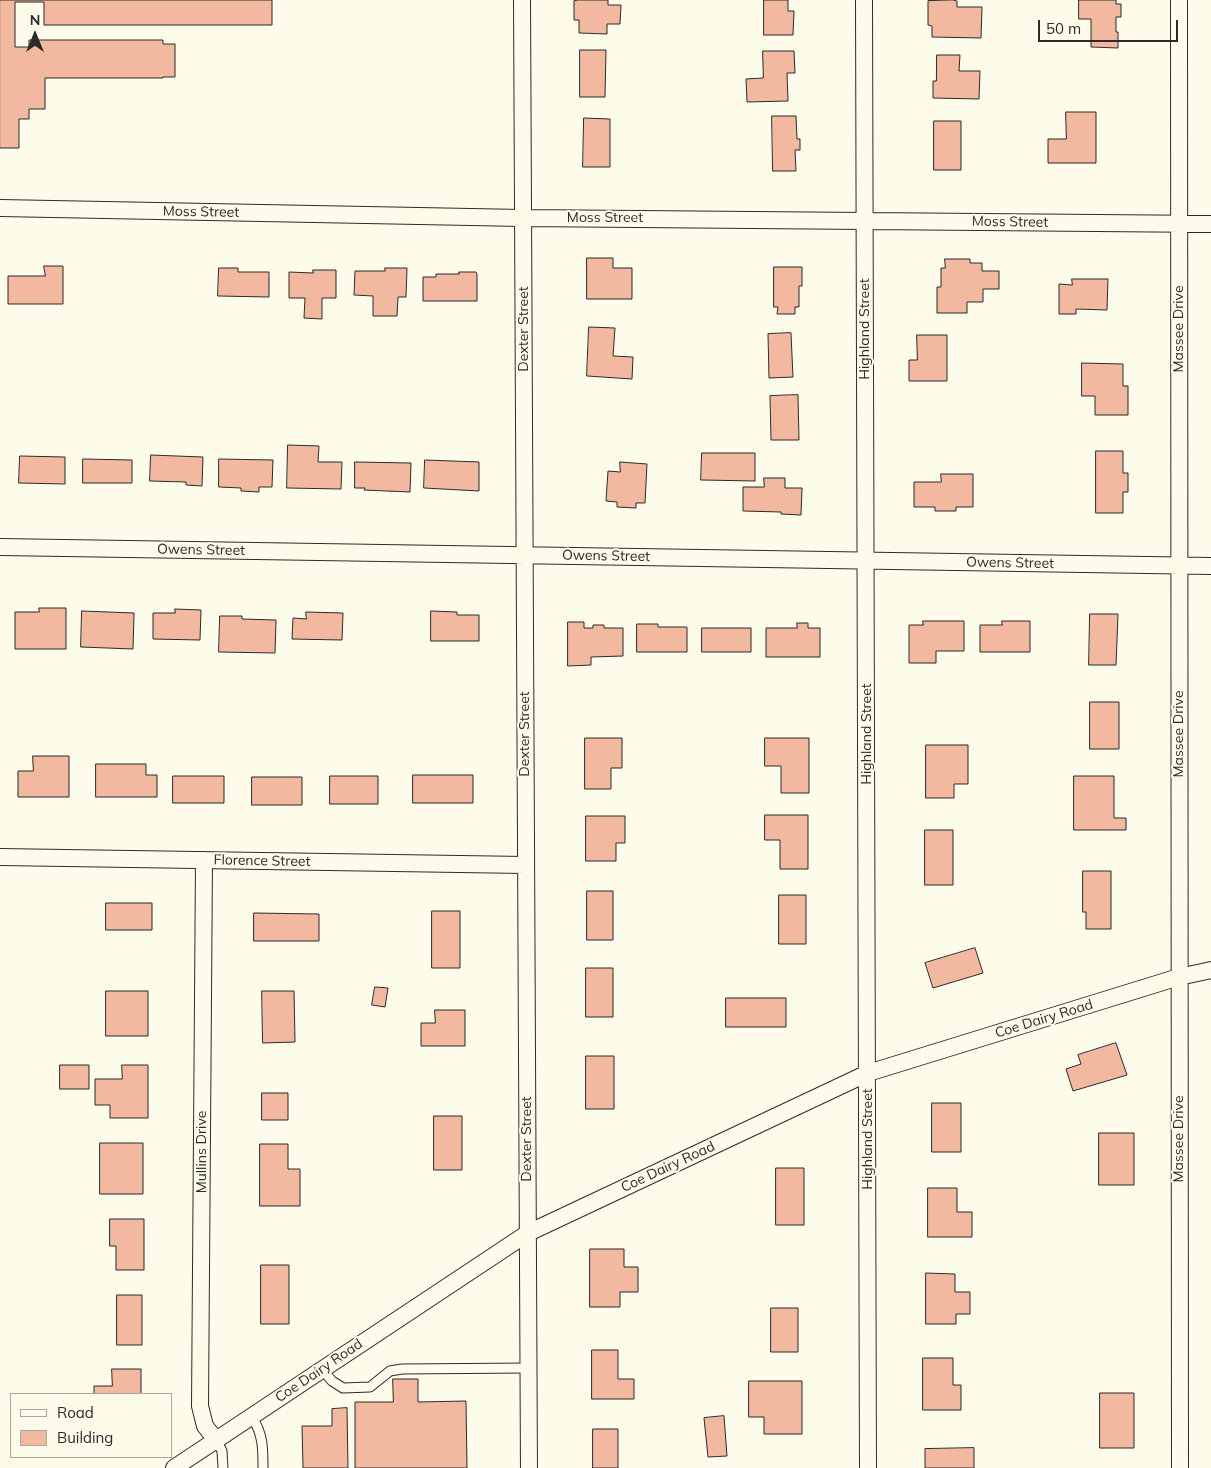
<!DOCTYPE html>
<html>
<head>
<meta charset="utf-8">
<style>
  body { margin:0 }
  #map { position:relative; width:1211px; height:1468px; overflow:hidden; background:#fdfbea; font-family:Mulish,sans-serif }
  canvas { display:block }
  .legend { position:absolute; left:10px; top:1393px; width:162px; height:65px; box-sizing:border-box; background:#fdfbea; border:1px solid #a9a89e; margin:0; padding:6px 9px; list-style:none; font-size:15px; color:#2b2b2b }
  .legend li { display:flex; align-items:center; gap:10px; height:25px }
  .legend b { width:25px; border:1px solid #a9a89e }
  .north { position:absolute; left:10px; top:10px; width:50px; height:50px; -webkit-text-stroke:4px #fdfbea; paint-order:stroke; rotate:0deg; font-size:14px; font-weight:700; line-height:20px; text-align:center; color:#2b2b2b }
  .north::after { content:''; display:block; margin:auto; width:18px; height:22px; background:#2b2b2b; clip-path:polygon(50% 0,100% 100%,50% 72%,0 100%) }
  .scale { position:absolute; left:1038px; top:20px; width:140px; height:22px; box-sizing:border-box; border:2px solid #2b2b2b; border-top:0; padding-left:6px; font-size:15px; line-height:18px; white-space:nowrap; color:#2b2b2b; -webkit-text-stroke:4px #fdfbea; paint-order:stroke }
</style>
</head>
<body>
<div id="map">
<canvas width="1211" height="1468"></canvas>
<ul class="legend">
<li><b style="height:6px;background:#fdfbea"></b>Road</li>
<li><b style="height:14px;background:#f2b8a0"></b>Building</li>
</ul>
<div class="north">N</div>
<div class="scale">50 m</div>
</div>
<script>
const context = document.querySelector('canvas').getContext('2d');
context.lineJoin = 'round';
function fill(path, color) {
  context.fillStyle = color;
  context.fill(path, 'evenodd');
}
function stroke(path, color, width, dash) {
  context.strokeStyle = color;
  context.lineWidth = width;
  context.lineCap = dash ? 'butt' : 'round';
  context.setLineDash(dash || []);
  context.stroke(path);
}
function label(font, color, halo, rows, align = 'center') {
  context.font = font + ' Mulish,sans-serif';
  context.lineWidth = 4;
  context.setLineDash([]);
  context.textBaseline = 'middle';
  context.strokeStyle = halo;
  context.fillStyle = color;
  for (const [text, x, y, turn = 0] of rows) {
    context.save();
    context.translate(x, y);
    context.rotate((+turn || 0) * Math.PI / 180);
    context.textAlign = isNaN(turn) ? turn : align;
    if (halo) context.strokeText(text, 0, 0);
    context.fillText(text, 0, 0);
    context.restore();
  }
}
const building = new Path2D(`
  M 0,0 L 272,0 L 272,25 L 44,25 L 44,2 L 15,2 L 15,47 L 29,47 L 29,40 L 163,40 L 163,44 L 175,44 L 175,77 L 163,77 L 163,78 L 45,78 L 45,109 L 29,109 L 29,119 L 19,119 L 19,148 L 0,148 Z
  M 579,0 L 608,0 L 608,5 L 621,5 L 620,24 L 607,24 L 607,34 L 579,33 L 579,20 L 574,20 L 574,1 Z
  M 764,0 L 788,0 L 788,11 L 794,11 L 793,35 L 764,35 Z
  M 953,0 L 957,1 L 957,7 L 982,7 L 981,38 L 932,37 L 932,26 L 928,25 L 928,1 Z
  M 1079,0 L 1116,0 L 1116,4 L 1121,4 L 1121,17 L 1116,17 L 1116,32 L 1118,32 L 1118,48 L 1091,47 L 1091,19 L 1079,19 Z
  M 580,50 L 606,50 L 605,97 L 580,97 Z
  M 763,51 L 794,51 L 795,73 L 787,73 L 788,101 L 747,102 L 746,79 L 763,78 Z
  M 937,55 L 960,55 L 959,71 L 980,71 L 979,99 L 933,98 L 933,81 L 936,81 Z
  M 1066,112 L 1096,112 L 1096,163 L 1048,163 L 1048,139 L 1066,139 Z
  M 772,116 L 796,116 L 797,139 L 800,139 L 800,150 L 795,150 L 796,171 L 773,171 Z
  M 584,118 L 610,119 L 610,167 L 583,167 Z
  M 934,121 L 961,121 L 961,170 L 934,170 Z
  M 587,258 L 613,258 L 613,268 L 632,268 L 632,299 L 587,299 Z
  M 945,259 L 970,259 L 970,263 L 982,263 L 982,271 L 999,271 L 999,289 L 983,289 L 983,302 L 967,302 L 967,313 L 937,313 L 937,287 L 941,287 L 941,268 L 945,268 Z
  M 44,266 L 63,266 L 63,304 L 8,304 L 8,276 L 45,276 Z
  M 774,267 L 802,267 L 802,286 L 799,286 L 799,307 L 795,307 L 795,314 L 777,314 L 778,307 L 774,307 Z
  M 219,268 L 238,268 L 238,272 L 269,272 L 269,297 L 218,296 Z
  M 385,268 L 407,268 L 406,297 L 398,297 L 397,316 L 373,316 L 373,296 L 354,295 L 355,271 L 385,271 Z
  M 313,270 L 336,270 L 336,298 L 322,298 L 322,319 L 304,318 L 305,298 L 289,298 L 289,272 L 313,273 Z
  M 459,272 L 476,272 L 477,274 L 477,301 L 423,301 L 423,277 L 436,277 L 436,274 L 459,274 Z
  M 1072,279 L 1108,279 L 1107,310 L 1076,309 L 1076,314 L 1059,314 L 1059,284 L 1072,285 Z
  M 589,327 L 615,328 L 613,356 L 633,357 L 632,379 L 587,376 Z
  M 791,333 L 793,377 L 769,378 L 768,334 Z
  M 917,335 L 947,335 L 947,381 L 909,381 L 909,360 L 917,360 Z
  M 1082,363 L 1123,364 L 1123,386 L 1128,386 L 1128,415 L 1095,415 L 1095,396 L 1082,396 Z
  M 798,395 L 799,440 L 771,440 L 770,396 Z
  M 288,445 L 319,446 L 318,462 L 342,462 L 341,489 L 287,488 Z
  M 1096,451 L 1123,451 L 1123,473 L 1128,473 L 1128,492 L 1123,492 L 1123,513 L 1096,513 Z
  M 702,453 L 755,453 L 755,481 L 701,480 Z
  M 151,455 L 203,457 L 202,486 L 186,485 L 186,482 L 150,481 Z
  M 20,456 L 65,457 L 65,484 L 19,483 Z
  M 83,459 L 132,460 L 132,483 L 83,483 Z
  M 219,459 L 273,460 L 272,487 L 259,487 L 259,492 L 241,491 L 241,488 L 219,487 Z
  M 425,460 L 479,462 L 479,491 L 424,488 Z
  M 355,462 L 411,463 L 410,492 L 364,490 L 365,488 L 355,488 Z
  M 620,462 L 647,464 L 645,503 L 636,503 L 636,508 L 617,507 L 617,502 L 606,501 L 608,471 L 620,472 Z
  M 941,474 L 973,474 L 973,507 L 956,507 L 956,511 L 935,511 L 935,507 L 914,507 L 914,482 L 941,482 Z
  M 764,478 L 785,478 L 785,488 L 802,488 L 801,515 L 781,514 L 781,512 L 743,511 L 743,487 L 764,487 Z
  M 39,608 L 66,608 L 66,649 L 15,649 L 15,612 L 39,612 Z
  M 175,609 L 201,610 L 200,640 L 153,639 L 153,613 L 175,613 Z
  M 82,611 L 134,613 L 133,649 L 81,647 Z
  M 431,611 L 457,612 L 457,615 L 479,615 L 479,641 L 431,641 Z
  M 306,612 L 343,613 L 342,640 L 292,639 L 293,618 L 306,619 Z
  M 1090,614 L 1118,614 L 1116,665 L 1089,665 Z
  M 220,616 L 242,616 L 242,619 L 276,620 L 275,653 L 219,652 Z
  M 923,621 L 964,621 L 964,651 L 936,651 L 936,663 L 909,663 L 909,625 L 923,625 Z
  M 1002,621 L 1030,621 L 1030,652 L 980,652 L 980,625 L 1002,625 Z
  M 568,622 L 584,622 L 584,628 L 593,628 L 593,625 L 604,625 L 604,628 L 623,628 L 623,656 L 591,657 L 591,665 L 568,666 Z
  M 797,623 L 808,623 L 808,628 L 820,628 L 820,657 L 766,657 L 766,628 L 797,628 Z
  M 637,624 L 658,624 L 658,627 L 687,627 L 687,652 L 637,652 Z
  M 702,628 L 751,628 L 751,652 L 702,652 Z
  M 1090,702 L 1119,702 L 1119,749 L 1090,749 Z
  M 585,738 L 622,738 L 622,768 L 611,768 L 611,789 L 585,789 Z
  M 765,738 L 809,738 L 809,793 L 781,793 L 781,766 L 765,766 Z
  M 926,745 L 968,745 L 968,784 L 954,784 L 954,798 L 926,798 Z
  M 33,756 L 69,756 L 69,797 L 18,797 L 18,771 L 33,771 Z
  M 96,764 L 146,764 L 146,775 L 157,775 L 157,797 L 96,797 Z
  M 413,775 L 473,775 L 473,803 L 413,803 Z
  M 173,776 L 224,776 L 224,803 L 173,803 Z
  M 330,776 L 378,776 L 378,804 L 330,804 Z
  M 1074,776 L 1114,776 L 1114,818 L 1126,818 L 1126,830 L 1074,830 Z
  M 252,777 L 302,777 L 302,805 L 252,805 Z
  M 765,815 L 808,815 L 808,869 L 780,869 L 780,840 L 765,840 Z
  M 586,816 L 625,816 L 625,843 L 616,843 L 616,861 L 586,861 Z
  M 925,830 L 953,830 L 953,885 L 925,885 Z
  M 1083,871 L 1111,871 L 1111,929 L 1086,929 L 1086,912 L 1083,912 Z
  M 587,891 L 613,891 L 613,940 L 587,940 Z
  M 779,895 L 806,895 L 806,944 L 779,944 Z
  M 106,903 L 152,903 L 152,930 L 106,930 Z
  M 432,911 L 460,911 L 460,968 L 432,968 Z
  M 254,913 L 319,914 L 319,941 L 254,941 Z
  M 975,948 L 983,973 L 933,988 L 925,963 Z
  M 586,968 L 613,968 L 613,1017 L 586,1017 Z
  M 375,987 L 388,988 L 385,1007 L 372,1005 Z
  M 106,991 L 148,991 L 148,1036 L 106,1036 Z
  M 262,991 L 294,991 L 295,1042 L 263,1043 Z
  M 726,998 L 786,998 L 786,1027 L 726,1027 Z
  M 435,1010 L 465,1010 L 465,1046 L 421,1046 L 421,1023 L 435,1023 Z
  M 1116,1043 L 1127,1075 L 1073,1091 L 1066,1069 L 1081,1064 L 1078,1055 Z
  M 586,1056 L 614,1056 L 614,1109 L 586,1109 Z
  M 60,1065 L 89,1065 L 89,1089 L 60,1089 Z
  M 122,1065 L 148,1065 L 148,1118 L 110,1118 L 110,1105 L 95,1105 L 95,1079 L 122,1079 Z
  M 262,1093 L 288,1093 L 288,1120 L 262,1120 Z
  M 932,1103 L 961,1103 L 961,1152 L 932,1152 Z
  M 434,1116 L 462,1116 L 462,1170 L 434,1170 Z
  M 1099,1133 L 1134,1133 L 1134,1185 L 1099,1185 Z
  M 100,1143 L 143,1143 L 143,1194 L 100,1194 Z
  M 260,1144 L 288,1144 L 288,1169 L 300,1169 L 300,1206 L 260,1206 Z
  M 776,1168 L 804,1168 L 804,1225 L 776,1225 Z
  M 928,1188 L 957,1188 L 957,1212 L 972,1212 L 972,1237 L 928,1237 Z
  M 110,1219 L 144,1219 L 144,1270 L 116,1270 L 116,1246 L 110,1246 Z
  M 590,1249 L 624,1249 L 624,1267 L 638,1267 L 638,1292 L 620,1292 L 620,1307 L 590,1307 Z
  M 261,1265 L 289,1265 L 289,1324 L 261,1324 Z
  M 926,1273 L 955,1274 L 955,1292 L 970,1292 L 970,1314 L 956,1314 L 956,1324 L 926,1324 Z
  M 117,1295 L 142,1295 L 142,1345 L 117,1345 Z
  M 771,1308 L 798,1308 L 798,1352 L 771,1352 Z
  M 592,1350 L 618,1350 L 618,1379 L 634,1379 L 634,1399 L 592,1399 Z
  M 923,1358 L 953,1358 L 953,1385 L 961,1385 L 961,1410 L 923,1410 Z
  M 112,1369 L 141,1369 L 141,1394 L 94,1394 L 94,1386 L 112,1386 Z
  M 393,1379 L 418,1379 L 418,1402 L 466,1401 L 467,1468 L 355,1468 L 355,1402 L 393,1402 Z
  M 749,1381 L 802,1381 L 802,1434 L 764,1434 L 764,1417 L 749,1417 Z
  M 1100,1393 L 1134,1393 L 1134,1448 L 1100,1448 Z
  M 347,1408 L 348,1468 L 303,1468 L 302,1426 L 332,1426 L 332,1409 Z
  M 724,1416 L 727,1456 L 708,1457 L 704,1418 Z
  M 593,1429 L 618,1429 L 618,1468 L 593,1468 Z
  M 974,1448 L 974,1468 L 925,1468 L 925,1449 Z`);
const service = new Path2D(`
  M 322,1369 L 332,1381 L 343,1388 L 370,1387 L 390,1371 L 402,1369 L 528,1368
  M 252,1417 C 263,1434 263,1448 263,1468
  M 216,1440 L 222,1451 L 223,1468`);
const minor = new Path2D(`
  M 522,0 L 529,1468
  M 864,0 L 868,1468
  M 1179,0 L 1180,1468
  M 0,208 L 523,218 L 1211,224
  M 0,547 L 1211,566
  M 0,857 L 525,865
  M 204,860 L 200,1406 L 205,1426 L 216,1440
  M 174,1468 L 528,1233 L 868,1073 L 1179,977 L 1211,970`);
const streetNames = [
  ["Moss Street",201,212,1],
  ["Moss Street",605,218],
  ["Moss Street",1010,222,1],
  ["Dexter Street",524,329,-90],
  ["Highland Street",865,329,-90],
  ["Massee Drive",1179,329,-90],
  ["Owens Street",201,550,1],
  ["Owens Street",606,556,1],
  ["Owens Street",1010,563,1],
  ["Dexter Street",525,734,-90],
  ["Highland Street",867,734,-90],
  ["Massee Drive",1179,734,-90],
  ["Florence Street",262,861,1],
  ["Coe Dairy Road",1044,1019,-17],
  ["Dexter Street",527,1139,-90],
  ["Highland Street",868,1139,-90],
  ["Massee Drive",1179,1139,-90],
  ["Mullins Drive",202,1152,-90],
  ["Coe Dairy Road",668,1167,-25],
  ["Coe Dairy Road",319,1371,-34]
];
fill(building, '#f2b8a0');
stroke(building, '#2b2b2b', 1);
stroke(service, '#2b2b2b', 11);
stroke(minor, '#2b2b2b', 18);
stroke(service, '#fdfbea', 9);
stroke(minor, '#fdfbea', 16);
label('14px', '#2b2b2b', '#fdfbea', streetNames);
</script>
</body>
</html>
